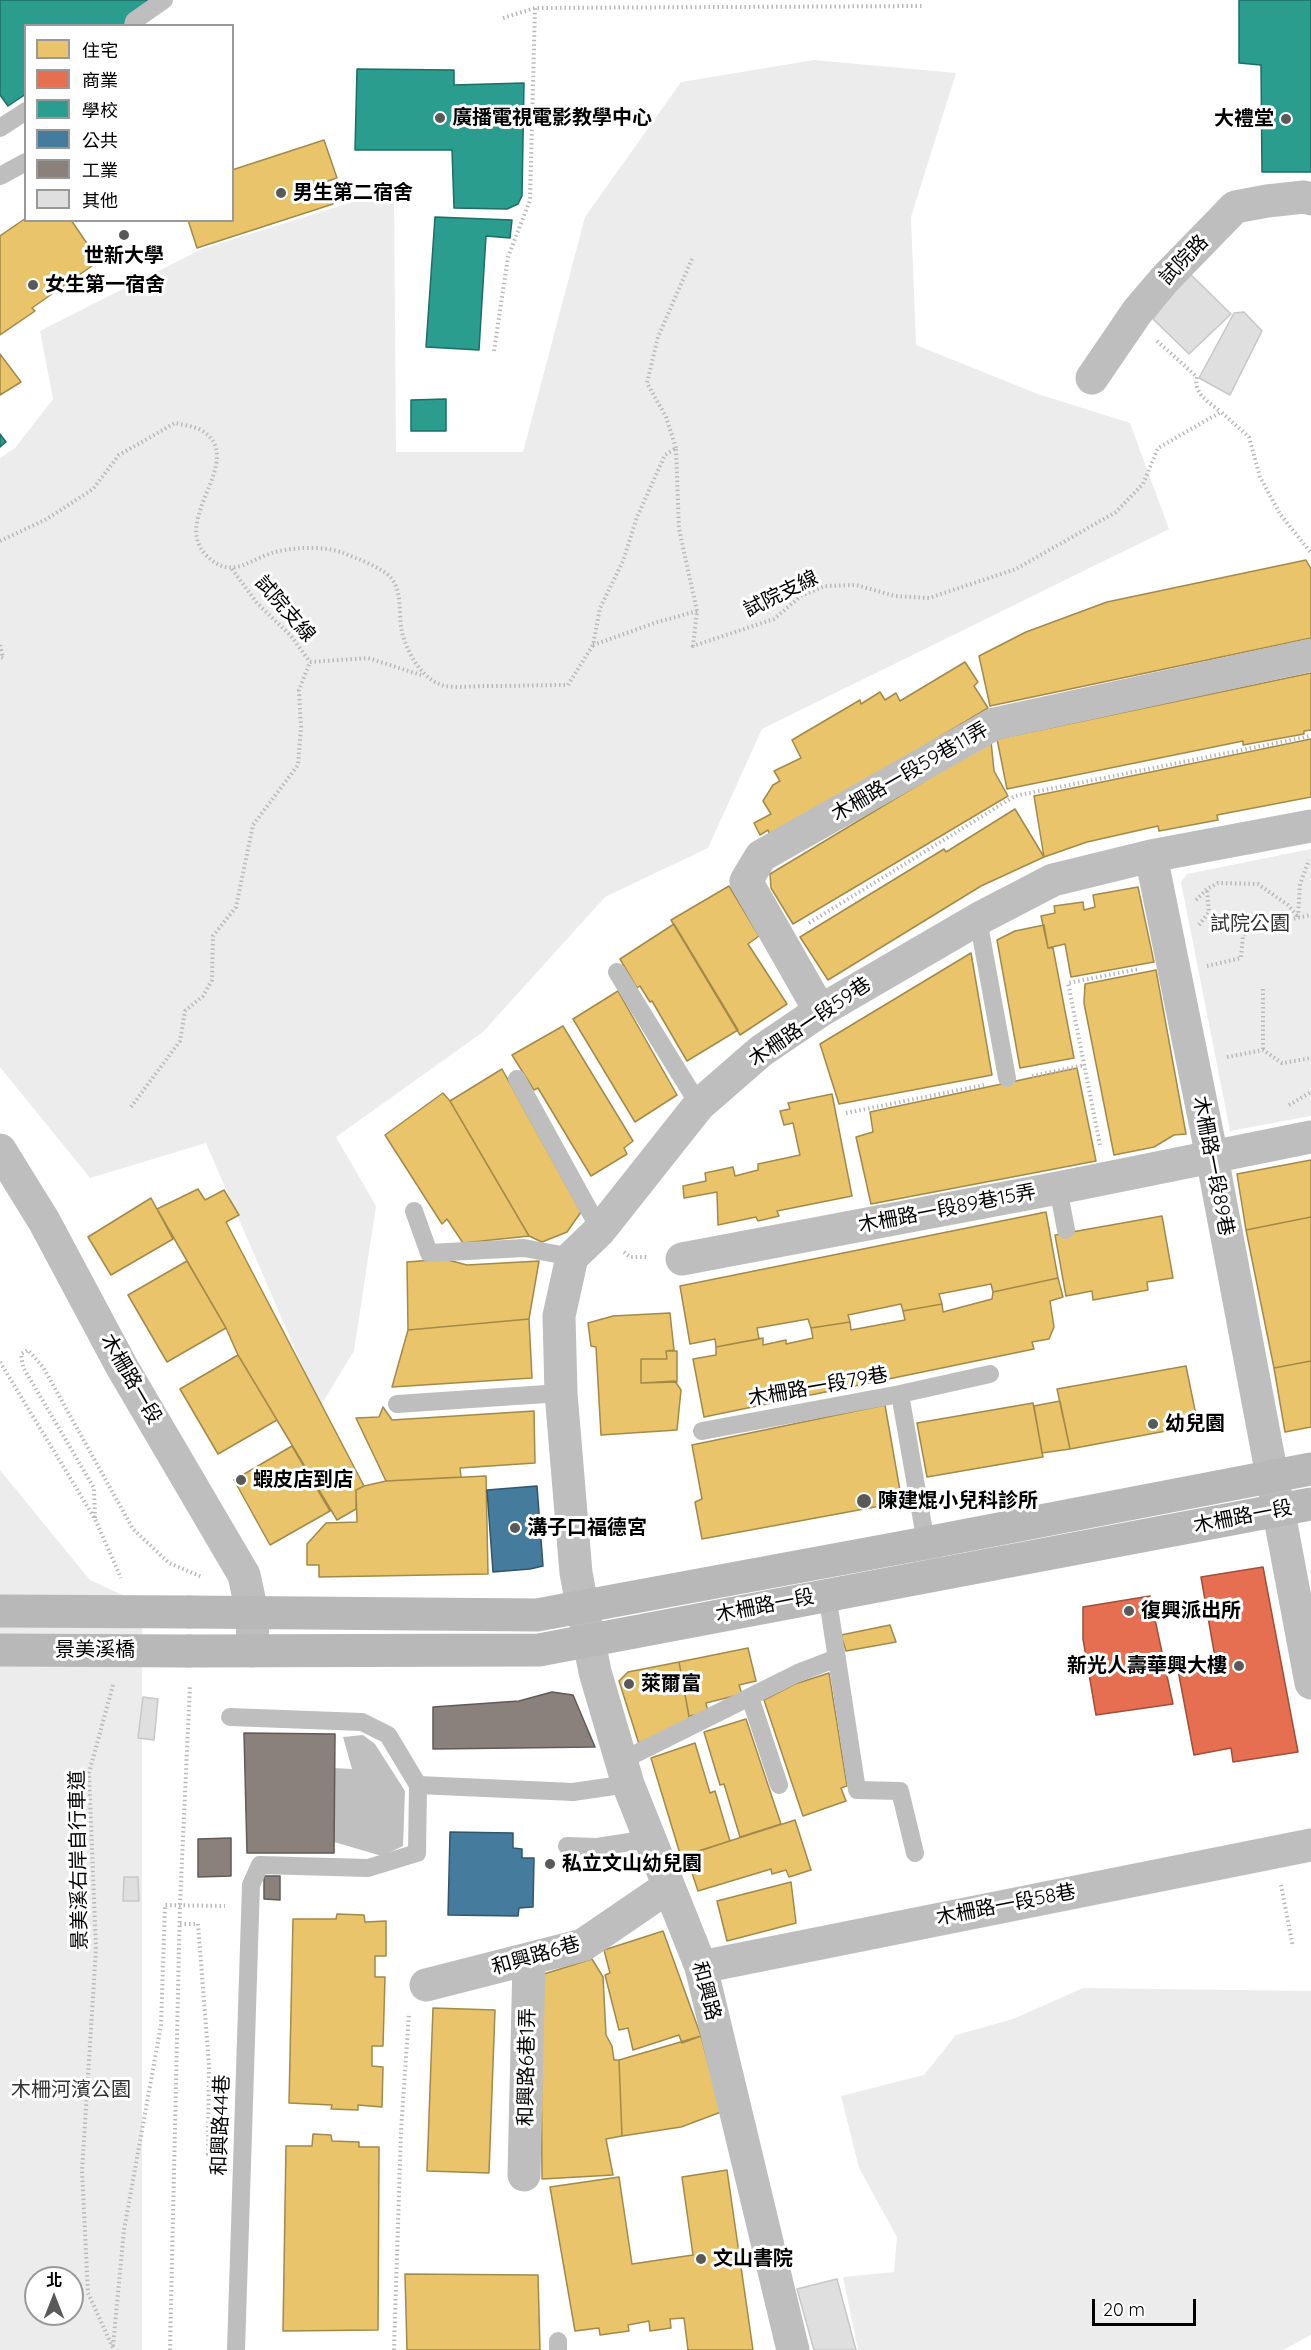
<!DOCTYPE html>
<html>
<head>
<meta charset="utf-8">
<style>
  body { margin:0 }
  #map { position:relative; width:1311px; height:2350px; overflow:hidden; background:#fff; font-family:Quicksand,"Noto Sans TC",sans-serif }
  canvas { display:block }
  .legend { position:absolute; left:24px; top:24px; width:210px; height:198px; box-sizing:border-box; background:#fff; border:2px solid #999; margin:0; padding:8px 10px; list-style:none; font-size:18px; color:#000 }
  .legend li { display:flex; align-items:center; gap:12px; height:30px }
  .legend b { width:30px; border:2px solid #999 }
  .north { position:absolute; left:24px; top:2266px; width:60px; height:60px; box-sizing:border-box; background:#fff; border:2px solid #999; border-radius:50%; rotate:0deg; font-size:16px; font-weight:700; line-height:24px; text-align:center; color:#000 }
  .north::after { content:''; display:block; margin:auto; width:21px; height:27px; background:#595959; clip-path:polygon(50% 0,100% 100%,50% 72%,0 100%) }
  .scale { position:absolute; left:1092px; top:2299px; width:104px; height:27px; box-sizing:border-box; border:3px solid #000; border-top:0; padding-left:8px; font-size:18px; line-height:21px; white-space:nowrap; color:#000; -webkit-text-stroke:4px #fff; paint-order:stroke }
</style>
</head>
<body>
<div id="map">
<canvas width="1311" height="2350"></canvas>
<ul class="legend">
<li><b style="height:16px;background:#e9c46a"></b>住宅</li>
<li><b style="height:16px;background:#e76f51"></b>商業</li>
<li><b style="height:16px;background:#2a9d8f"></b>學校</li>
<li><b style="height:16px;background:#457b9d"></b>公共</li>
<li><b style="height:16px;background:#8a817c"></b>工業</li>
<li><b style="height:16px;background:#dfdfdf"></b>其他</li>
</ul>
<div class="north">北</div>
<div class="scale">20 m</div>
</div>
<script>
const context = document.querySelector('canvas').getContext('2d');
context.lineJoin = 'round';
function fill(path, color) {
  context.fillStyle = color;
  context.fill(path, 'evenodd');
}
function stroke(path, color, width, dash) {
  context.strokeStyle = color;
  context.lineWidth = width;
  context.lineCap = dash ? 'butt' : 'round';
  context.setLineDash(dash || []);
  context.stroke(path);
}
function label(font, color, halo, rows, align = 'center') {
  context.font = font + ' Quicksand,"Noto Sans TC",sans-serif';
  context.lineWidth = 6;
  context.setLineDash([]);
  context.textBaseline = 'middle';
  context.strokeStyle = halo;
  context.fillStyle = color;
  for (const [text, x, y, turn = 0] of rows) {
    context.save();
    context.translate(x, y);
    context.rotate((+turn || 0) * Math.PI / 180);
    context.textAlign = isNaN(turn) ? turn : align;
    if (halo) context.strokeText(text, 0, 0);
    context.fillText(text, 0, 0);
    context.restore();
  }
}
const green = new Path2D(`
  M 814,60 L 956,73 L 911,217 L 916,345 L 1038,394 L 1130,423 L 1169,529 L 762,729 L 708,848 L 605,897 L 483,1032 L 336,1137 L 376,1206 L 354,1351 L 320,1407 L 206,1143 L 90,1178 L 0,1067 L 0,458 L 15,448 L 53,399 L 40,331 L 202,249 L 394,189 L 396,452 L 523,452 L 585,217 L 681,82 Z
  M 1311,849 L 1311,1116 L 1230,1131 L 1181,882 L 1187,874 Z
  M 0,1470 L 90,1580 L 142,1604 L 142,2350 L 0,2350 ZM 36,2278 L 72,2278 L 72,2314 L 36,2314 Z
  M 1083,1988 L 1311,1991 L 1311,2335 L 1283,2350 L 858,2350 L 843,2277 L 894,2272 L 897,2237 L 859,2168 L 841,2096 L 924,2075 L 956,2035 L 1013,2019 Z`);
const water = new Path2D(`
  M 363,1735 L 375,1744 L 405,1791 L 403,1846 L 382,1856 L 334,1842 L 334,1768 L 352,1769 L 343,1737 Z`);
const homes = new Path2D(`
  M 324,140 L 337,178 L 325,182 L 333,204 L 197,248 L 188,220 L 232,220 L 232,170 Z
  M 26,218 L 26,220 L 71,220 L 99,261 L 32,308 L 35,311 L 0,335 L 0,236 Z
  M 0,354 L 21,382 L 0,395 Z
  M 1306,560 L 1311,569 L 1311,638 L 990,706 L 979,656 L 1026,632 L 1107,602 Z
  M 965,662 L 978,682 L 974,686 L 988,708 L 771,838 L 768,830 L 760,835 L 754,823 L 771,814 L 763,801 L 773,785 L 780,781 L 774,771 L 801,758 L 792,740 L 860,700 L 861,704 L 880,692 L 885,700 L 896,693 L 900,701 Z
  M 1311,673 L 1311,730 L 1304,731 L 1304,734 L 1243,745 L 1243,741 L 1007,789 L 997,739 Z
  M 1311,739 L 1311,797 L 1217,815 L 1218,820 L 1159,831 L 1158,826 L 1087,842 L 1044,857 L 1034,796 Z
  M 991,741 L 994,771 L 1008,796 L 793,924 L 771,888 L 770,874 Z
  M 1015,809 L 1044,857 L 981,886 L 828,980 L 800,937 L 944,849 L 946,852 Z
  M 729,886 L 759,936 L 748,944 L 787,1004 L 740,1035 L 671,920 Z
  M 1138,887 L 1154,962 L 1071,977 L 1065,944 L 1048,948 L 1041,916 L 1055,913 L 1054,906 L 1083,902 L 1084,910 L 1095,907 L 1093,895 Z
  M 674,924 L 738,1030 L 687,1061 L 652,1001 L 650,1002 L 640,986 L 637,988 L 620,959 Z
  M 1044,925 L 1048,948 L 1053,948 L 1074,1058 L 1020,1068 L 997,940 L 1015,931 Z
  M 971,953 L 992,1075 L 839,1104 L 820,1044 Z
  M 1156,970 L 1186,1134 L 1174,1135 L 1154,1147 L 1114,1155 L 1084,1003 L 1085,984 Z
  M 618,991 L 677,1095 L 635,1122 L 573,1019 Z
  M 563,1026 L 633,1141 L 624,1148 L 627,1154 L 591,1176 L 538,1088 L 534,1090 L 512,1055 Z
  M 1077,1068 L 1096,1161 L 871,1204 L 856,1137 L 873,1132 L 870,1112 Z
  M 502,1069 L 581,1212 L 567,1232 L 542,1242 L 529,1236 L 450,1101 Z
  M 443,1093 L 450,1101 L 529,1236 L 463,1243 L 447,1219 L 442,1224 L 385,1135 Z
  M 832,1094 L 852,1196 L 777,1211 L 779,1216 L 758,1221 L 756,1217 L 718,1225 L 717,1192 L 684,1198 L 683,1186 L 706,1181 L 705,1173 L 733,1167 L 735,1176 L 758,1170 L 758,1164 L 800,1155 L 793,1123 L 784,1125 L 780,1111 L 790,1109 L 788,1103 Z
  M 1311,1160 L 1311,1217 L 1246,1230 L 1237,1174 Z
  M 198,1189 L 205,1200 L 224,1190 L 239,1215 L 226,1222 L 364,1486 L 356,1490 L 356,1509 L 337,1520 L 238,1355 L 226,1328 L 157,1209 Z
  M 151,1198 L 173,1239 L 111,1275 L 88,1237 Z
  M 1046,1212 L 1058,1278 L 993,1292 L 991,1284 L 939,1294 L 942,1304 L 903,1311 L 901,1304 L 848,1315 L 850,1322 L 811,1328 L 808,1319 L 757,1328 L 759,1339 L 716,1347 L 715,1339 L 690,1344 L 680,1286 Z
  M 1162,1216 L 1173,1278 L 1147,1282 L 1148,1290 L 1093,1300 L 1092,1291 L 1066,1296 L 1055,1235 Z
  M 1311,1217 L 1311,1361 L 1274,1368 L 1246,1230 Z
  M 444,1259 L 467,1265 L 539,1261 L 529,1319 L 408,1330 L 407,1262 Z
  M 187,1261 L 226,1328 L 167,1362 L 128,1295 Z
  M 1058,1278 L 1063,1297 L 1050,1301 L 1054,1327 L 1049,1339 L 1032,1342 L 1034,1349 L 704,1417 L 693,1359 L 716,1355 L 716,1347 L 763,1338 L 763,1345 L 786,1340 L 786,1344 L 813,1338 L 811,1328 L 850,1322 L 851,1330 L 905,1320 L 903,1311 L 942,1304 L 943,1312 L 992,1299 L 993,1292 Z
  M 670,1313 L 674,1350 L 666,1351 L 667,1359 L 641,1359 L 641,1383 L 675,1381 L 681,1390 L 677,1430 L 601,1435 L 596,1347 L 591,1346 L 588,1323 L 613,1316 Z
  M 529,1319 L 532,1378 L 392,1387 L 408,1330 Z
  M 666,1351 L 677,1351 L 677,1382 L 641,1383 L 641,1359 L 667,1359 Z
  M 238,1355 L 277,1420 L 218,1454 L 180,1389 Z
  M 1311,1361 L 1311,1427 L 1285,1432 L 1274,1368 Z
  M 1186,1366 L 1198,1425 L 1070,1449 L 1057,1389 Z
  M 1060,1401 L 1070,1449 L 1042,1453 L 1034,1406 Z
  M 1033,1403 L 1043,1457 L 927,1477 L 917,1423 Z
  M 885,1405 L 902,1502 L 702,1539 L 695,1502 L 702,1499 L 692,1445 Z
  M 383,1407 L 392,1420 L 534,1411 L 535,1463 L 460,1468 L 461,1477 L 386,1481 L 356,1418 L 379,1417 Z
  M 292,1446 L 330,1511 L 270,1545 L 234,1480 Z
  M 486,1476 L 488,1574 L 319,1577 L 319,1565 L 307,1565 L 307,1544 L 326,1523 L 357,1522 L 356,1490 L 364,1486 L 386,1481 Z
  M 890,1625 L 896,1642 L 846,1651 L 841,1635 Z
  M 748,1648 L 756,1681 L 739,1685 L 742,1694 L 706,1703 L 708,1713 L 689,1716 L 679,1662 Z
  M 679,1662 L 690,1722 L 639,1744 L 619,1681 L 628,1672 Z
  M 829,1673 L 847,1786 L 841,1788 L 846,1801 L 803,1816 L 764,1700 L 795,1684 Z
  M 746,1719 L 781,1824 L 740,1837 L 724,1784 L 720,1785 L 704,1732 Z
  M 695,1743 L 710,1793 L 715,1791 L 730,1841 L 681,1857 L 651,1758 Z
  M 795,1820 L 811,1870 L 789,1877 L 786,1870 L 772,1874 L 771,1869 L 698,1891 L 686,1855 Z
  M 791,1882 L 796,1923 L 727,1941 L 717,1901 Z
  M 337,1914 L 364,1915 L 365,1922 L 386,1921 L 386,1956 L 375,1956 L 375,1977 L 385,1977 L 383,2046 L 372,2046 L 372,2066 L 383,2067 L 382,2107 L 358,2105 L 358,2110 L 331,2109 L 332,2105 L 289,2103 L 293,1919 L 336,1919 Z
  M 663,1931 L 701,2036 L 682,2043 L 679,2035 L 633,2050 L 628,2028 L 619,2030 L 605,1975 L 610,1973 L 604,1950 Z
  M 592,1959 L 603,1977 L 606,2035 L 612,2046 L 614,2060 L 619,2060 L 622,2136 L 606,2139 L 613,2175 L 542,2179 L 541,2027 L 544,1974 Z
  M 433,2008 L 495,2010 L 489,2173 L 427,2171 Z
  M 701,2036 L 721,2112 L 681,2127 L 622,2136 L 619,2060 Z
  M 313,2134 L 331,2135 L 332,2141 L 359,2142 L 359,2147 L 379,2147 L 378,2330 L 283,2331 L 286,2146 L 312,2146 Z
  M 727,2170 L 753,2350 L 688,2350 L 684,2318 L 670,2319 L 671,2328 L 650,2331 L 649,2321 L 628,2325 L 629,2331 L 600,2335 L 599,2328 L 575,2331 L 550,2187 L 619,2177 L 632,2264 L 693,2255 L 682,2177 Z
  M 405,2274 L 538,2275 L 540,2350 L 407,2350 Z`);
const shops = new Path2D(`
  M 1263,1567 L 1298,1752 L 1233,1762 L 1231,1748 L 1194,1755 L 1178,1670 L 1216,1663 L 1201,1577 Z
  M 1150,1596 L 1173,1704 L 1096,1715 L 1083,1639 L 1083,1607 Z`);
const schools = new Path2D(`
  M 0,0 L 160,0 L 124,26 L 26,26 L 26,94 L 8,106 L 0,95 Z
  M 1239,0 L 1311,0 L 1311,172 L 1262,172 L 1261,65 L 1239,63 Z
  M 357,69 L 454,70 L 454,85 L 524,83 L 522,196 L 518,204 L 507,209 L 454,208 L 452,150 L 355,150 Z
  M 435,217 L 512,220 L 510,238 L 486,236 L 479,350 L 426,347 Z
  M 446,399 L 446,431 L 411,431 L 411,400 Z
  M 0,434 L 6,442 L 0,447 Z`);
const public = new Path2D(`
  M 537,1486 L 543,1566 L 530,1569 L 493,1572 L 487,1490 Z
  M 450,1832 L 513,1833 L 513,1848 L 522,1849 L 522,1858 L 534,1858 L 533,1907 L 519,1908 L 518,1916 L 448,1915 Z`);
const industry = new Path2D(`
  M 552,1692 L 573,1695 L 595,1747 L 433,1749 L 433,1707 L 519,1701 Z
  M 244,1733 L 335,1734 L 334,1853 L 247,1853 Z
  M 231,1838 L 231,1876 L 198,1877 L 198,1839 Z
  M 264,1876 L 280,1876 L 280,1900 L 264,1899 Z`);
const building = new Path2D(`
  M 1188,272 L 1231,314 L 1189,354 L 1153,319 Z
  M 1244,312 L 1262,331 L 1230,395 L 1199,378 L 1234,313 Z
  M 143,1697 L 158,1699 L 154,1740 L 138,1738 Z
  M 124,1877 L 138,1877 L 139,1901 L 123,1901 Z
  M 837,2279 L 856,2350 L 814,2350 L 797,2289 Z`);
const path = new Path2D(`
  M 503,18 L 535,8 L 923,6
  M 1157,341 L 1197,377 C 1193,394 1209,402 1221,412
  M 494,351 L 508,257 L 530,200 L 535,8
  M 676,448 L 666,417 L 647,383 L 658,337 L 692,259
  M 0,541 L 47,519 L 93,489 L 119,455 L 175,423 C 183,425 193,426 201,430 C 249,459 170,518 206,555 C 233,583 251,556 280,551 C 298,547 326,546 343,553 C 356,558 383,568 391,578 C 403,592 398,616 402,632 C 407,653 423,681 445,686 C 458,688 474,686 486,686 C 514,686 541,685 568,685 L 593,645 L 600,608 L 623,561 L 637,517 L 665,455 L 676,448 L 679,529 L 697,611 L 693,646 L 774,619 L 801,596 L 825,586 L 856,585 L 895,596 L 929,598 L 1016,569 L 1116,512 L 1143,484 L 1158,448 L 1221,412 L 1249,437 L 1260,477 L 1280,514 L 1311,553
  M 232,569 L 257,603 L 291,636 L 310,662
  M 0,645 L 3,658 L 0,657
  M 593,645 L 658,622 L 697,611
  M 310,662 L 368,658 L 424,676
  M 1196,900 L 1207,889 L 1218,883 L 1258,884 L 1288,905 L 1298,917
  M 1298,917 L 1300,884 L 1309,860
  M 809,923 L 1015,796 L 1311,736
  M 1199,925 L 1209,912 L 1207,890
  M 1207,966 L 1241,958 L 1243,935 L 1253,927 L 1311,915
  M 1263,989 L 1263,1050
  M 1227,1057 L 1263,1050 L 1282,1063 L 1311,1058
  M 1032,1076 L 1085,1065
  M 1289,1105 L 1311,1092
  M 131,1107 L 180,1041 L 185,1011 L 203,996 L 212,980 L 213,936 L 236,907 L 253,825 L 298,765 L 301,727 L 299,690 L 310,662
  M 846,1113 L 984,1085
  M 1100,1145 L 1068,983 L 1139,969
  M 624,1252 L 630,1257 L 648,1257
  M 0,1362 L 95,1519 L 121,1578
  M 95,1518 L 94,1488 L 23,1367 L 21,1354 L 28,1350 L 43,1367 L 133,1529 L 169,1563 L 202,1577
  M 113,1685 L 89,1773 L 96,1949 L 82,2171 L 88,2293 L 113,2348
  M 1281,1885 L 1293,1947
  M 180,1924 L 198,1924 L 209,2065 L 208,2154 L 216,2159
  M 113,2346 L 124,2230 L 161,2025 L 165,1905 L 225,1906
  M 170,2350 L 180,1904 L 190,1685
  M 394,2350 L 401,2131 L 409,2013`);
const service = new Path2D(`
  M 133,26 L 134,21 L 164,0
  M 0,128 L 26,111
  M 0,176 L 26,162
  M 978,919 L 1007,1078
  M 617,972 L 699,1105
  M 517,1079 L 600,1230
  M 1058,1188 L 1066,1230
  M 414,1211 L 429,1253 L 524,1248 L 572,1257
  M 900,1394 L 990,1374
  M 397,1404 L 561,1393
  M 702,1431 L 900,1394 L 926,1543
  M 827,1594 L 857,1790 L 900,1791 L 915,1853
  M 750,1697 L 779,1785
  M 230,1717 L 362,1722 L 388,1735 L 418,1785 L 417,1853 L 368,1868 L 260,1865 L 251,1885 L 236,2350
  M 621,1761 L 798,1673 L 837,1658
  M 418,1785 L 573,1792 L 628,1784
  M 567,1846 L 597,1847 L 649,1839
  M 558,2350 L 558,2341`);
const minor = new Path2D(`
  M 1092,378 L 1137,312 L 1165,279 L 1235,207 L 1267,201 L 1304,197 L 1311,199
  M 1151,856 L 1212,1157 L 1311,1683
  M 820,1011 L 746,881 L 761,856 L 994,724 L 1311,655
  M 682,1259 L 1058,1188 L 1311,1137
  M 701,1967 L 1311,1845
  M 426,1985 L 583,1945 L 668,1887
  M 524,2175 L 529,1960
  M 793,2350 L 701,1967 L 628,1784 L 595,1672 L 576,1573 L 561,1393 L 559,1316 L 572,1257 L 600,1230 L 699,1105 L 761,1051 L 820,1011 L 978,919 L 1053,880 L 1151,856 L 1311,826`);
const tertiary = new Path2D(`
  M 0,1150 L 44,1221 L 122,1367 L 244,1575 L 252,1612 L 253,1651`);
const secondary = new Path2D(`
  M 189,1612 L 537,1615 L 926,1543 L 1311,1469
  M 189,1651 L 539,1650 L 1311,1504`);
const secondaryBridge = new Path2D(`
  M 0,1611 L 189,1612
  M 0,1650 L 189,1651`);
const markers = [
  [440,118,6,"#595959"],
  [1286,119,6,"#595959"],
  [281,193,6,"#595959"],
  [124,235,6,"#595959"],
  [33,285,6,"#595959"],
  [1153,1424,6,"#595959"],
  [241,1480,6,"#595959"],
  [864,1501,8,"#595959"],
  [515,1528,6,"#595959"],
  [1129,1611,6,"#595959"],
  [1239,1666,6,"#595959"],
  [629,1684,6,"#595959"],
  [550,1864,6,"#595959"],
  [701,2259,6,"#595959"]
];
const poiNames = [
  ["廣播電視電影教學中心",452,118],
  ["大禮堂",1274,119,"right"],
  ["男生第二宿舍",293,193],
  ["世新大學",124,256,"center"],
  ["女生第一宿舍",45,285],
  ["幼兒園",1165,1424],
  ["蝦皮店到店",253,1480],
  ["陳建焜小兒科診所",878,1501],
  ["溝子口福德宮",527,1528],
  ["復興派出所",1141,1611],
  ["新光人壽華興大樓",1227,1666,"right"],
  ["萊爾富",641,1684],
  ["私立文山幼兒園",562,1864],
  ["文山書院",713,2259]
];
const streetNames = [
  ["試院路",1184,260,-46],
  ["試院支線",781,594,-26],
  ["試院支線",285,609,49],
  ["木柵路一段59巷11弄",910,772,-30],
  ["木柵路一段59巷",810,1022,-34],
  ["木柵路一段89巷",1213,1166,79],
  ["木柵路一段89巷15弄",947,1209,-11],
  ["木柵路一段",131,1379,60],
  ["木柵路一段79巷",818,1387,-10],
  ["木柵路一段",1243,1517,-11],
  ["木柵路一段",765,1606,-11],
  ["景美溪橋",95,1650],
  ["景美溪右岸自行車道",79,1860,-91],
  ["木柵路一段58巷",1006,1905,-11],
  ["和興路6巷",536,1956,-16],
  ["和興路",706,1991,75],
  ["和興路6巷1弄",527,2067,-89],
  ["和興路44巷",221,2125,-88]
];
const parkNames = [
  ["試院公園",1250,924],
  ["木柵河濱公園",71,2090]
];
fill(green, '#ececec');
fill(water, '#bfbfbf');
fill(homes, '#e9c46a');
stroke(homes, '#a3894a', 1.5);
fill(shops, '#e76f51');
stroke(shops, '#a24e39', 1.5);
fill(schools, '#2a9d8f');
stroke(schools, '#1d6e64', 1.5);
fill(public, '#457b9d');
stroke(public, '#30566e', 1.5);
fill(industry, '#8a817c');
stroke(industry, '#615a57', 1.5);
fill(building, '#dfdfdf');
stroke(building, '#c7c7c7', 1.5);
stroke(path, '#b9b9b9', 4, [1.5, 3]);
stroke(service, '#bebebe', 18);
stroke(minor, '#bebebe', 33);
stroke(tertiary, '#bebebe', 33);
stroke(secondary, '#b8b8b8', 33);
stroke(secondaryBridge, '#b8b8b8', 33);
for (const [x, y, r, color] of markers) {
  const dot = new Path2D();
  dot.arc(x, y, r, 0, 2 * Math.PI);
  context.fillStyle = color;
  context.fill(dot);
  stroke(dot, '#fff', 2);
}
label('bold 20px', '#000', '#fff', poiNames, 'left');
label('20px', '#000', '#fff', streetNames);
label('20px', '#333', '#fff', parkNames);
</script>
</body>
</html>
